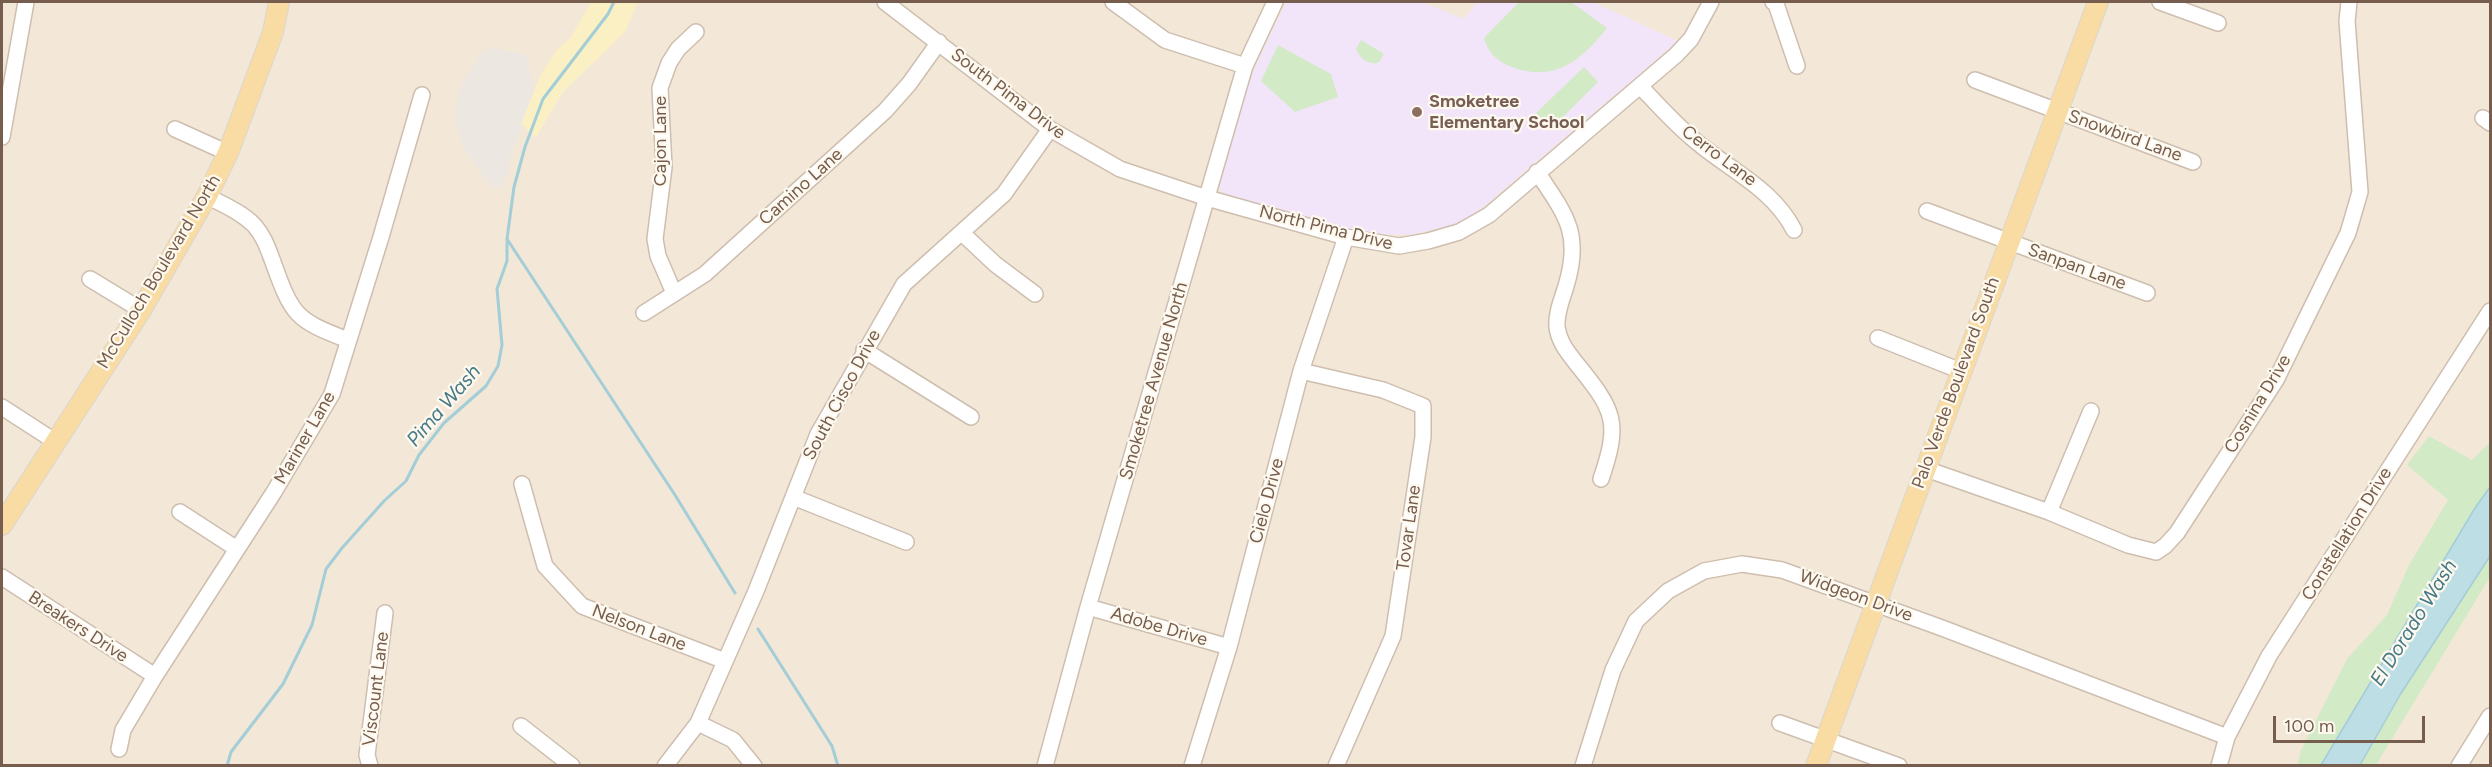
<!DOCTYPE html>
<html>
<head>
<meta charset="utf-8">
<style>
  body { margin:0 }
  #map { position:relative; width:2492px; height:767px; overflow:hidden; background:#fcf5e8; font-family:Figtree,sans-serif }
  canvas { display:block }
  .frame { position:absolute; inset:0; border:3px solid #765d4d; pointer-events:none }
  .scale { position:absolute; left:2273px; top:716px; width:152px; height:27px; box-sizing:border-box; border:3px solid #765d4d; border-top:0; padding-left:8px; font-size:18px; line-height:21px; white-space:nowrap; color:#765d4d; -webkit-text-stroke:4px #fef9ef; paint-order:stroke }
</style>
</head>
<body>
<div id="map">
<canvas width="2492" height="767"></canvas>
<div class="frame"></div>
<div class="scale">100 m</div>
</div>
<script>
const context = document.querySelector('canvas').getContext('2d');
context.lineJoin = 'round';
function fill(path, color) {
  context.fillStyle = color;
  context.fill(path, 'evenodd');
}
function stroke(path, color, width, dash) {
  context.strokeStyle = color;
  context.lineWidth = width;
  context.lineCap = dash ? 'butt' : 'round';
  context.setLineDash(dash || []);
  context.stroke(path);
}
function label(font, color, halo, rows, align = 'center') {
  context.font = font + ' Figtree,sans-serif';
  context.lineWidth = 4.5;
  context.setLineDash([]);
  context.textBaseline = 'middle';
  context.strokeStyle = halo;
  context.fillStyle = color;
  for (const [text, x, y, turn = 0] of rows) {
    context.save();
    context.translate(x, y);
    context.rotate((+turn || 0) * Math.PI / 180);
    context.textAlign = isNaN(turn) ? turn : align;
    if (halo) context.strokeText(text, 0, 0);
    context.fillText(text, 0, 0);
    context.restore();
  }
}
const residential = new Path2D(`
  M 2,2 L 2490,2 L 2490,765 L 2,765 Z`);
const industrial = new Path2D(`
  M 490,47 L 526,55 L 535,92 L 511,154 L 509,171 L 500,187 L 494,188 L 487,181 L 463,146 L 457,129 L 456,119 L 458,93 L 465,78 L 479,56 Z`);
const education = new Path2D(`
  M 1286,2 L 1422,2 L 1464,19 L 1477,2 L 1593,2 L 1678,41 L 1475,214 L 1456,224 L 1411,235 L 1360,234 L 1229,197 L 1220,190 L 1216,180 L 1254,69 Z`);
const green = new Path2D(`
  M 1519,2 L 1571,2 L 1607,28 C 1581,61 1554,83 1512,67 C 1498,62 1488,53 1484,38 Z
  M 1361,40 L 1384,54 L 1378,63 C 1367,64 1360,59 1356,49 Z
  M 1278,45 L 1331,74 L 1338,97 L 1295,112 L 1261,81 Z
  M 1584,67 L 1598,82 L 1551,129 L 1536,113 Z
  M 2429,436 L 2472,460 L 2490,442 L 2490,577 L 2376,765 L 2297,766 L 2301,750 L 2347,659 L 2387,615 L 2409,565 L 2448,500 L 2407,465 Z`);
const sand = new Path2D(`
  M 591,2 L 638,2 L 625,32 L 563,92 L 536,137 L 521,124 L 540,76 L 556,51 L 571,37 Z`);
const water = new Path2D(`
  M 2490,487 L 2490,556 L 2400,695 L 2360,765 L 2321,765 L 2475,508 Z`);
const stream = new Path2D(`
  M 507,239 L 675,495 L 735,593
  M 758,629 L 832,746 L 838,766
  M 227,766 L 231,752 L 283,684 L 312,625 L 326,569 L 342,548 L 384,501 L 406,481 L 419,455 L 444,423 L 486,386 L 498,366 L 502,345 L 497,289 L 507,261 L 507,239 L 514,187 L 525,147 L 543,99 L 608,14 L 614,2`);
const minor = new Path2D(`
  M 885,2 L 1050,129 L 1120,169 L 1207,198 L 1346,237 L 1399,246 L 1428,241 L 1459,232 L 1489,215 L 1676,55 L 1691,39 L 1711,2
  M 1113,2 L 1165,40 L 1245,66
  M 1773,2 L 1776,4 L 1797,66
  M 2160,2 L 2218,23
  M 1975,80 L 2193,162
  M 1640,86 C 1657,104 1673,122 1692,138 C 1727,169 1772,187 1794,230
  M 2483,118 L 2490,123
  M 175,129 L 228,153
  M 2,137 L 26,2
  M 1537,172 C 1566,215 1582,234 1566,286 C 1562,300 1556,312 1557,327 C 1559,342 1567,351 1576,363 C 1614,410 1621,421 1601,479
  M 207,196 C 224,205 241,212 254,225 C 264,236 268,249 273,262 C 292,315 295,320 348,340
  M 1927,211 L 2147,293
  M 962,233 L 995,264 L 1035,294
  M 90,279 L 141,310
  M 674,293 L 658,256 L 655,239 L 664,167 L 660,88 L 669,63 L 678,49 L 696,32
  M 644,313 L 705,274 L 885,111 L 909,84 L 939,42
  M 1878,338 L 1961,371
  M 864,350 L 971,417
  M 1301,371 L 1383,390 L 1423,406 L 1423,437 L 1393,636 L 1336,766
  M 2,407 L 56,442
  M 1926,469 L 2049,512 L 2128,545 L 2156,552 L 2165,546 L 2177,533 L 2276,380 L 2348,233 L 2360,192 L 2347,21 L 2349,2
  M 522,484 L 545,566 L 582,606 L 725,661
  M 793,497 L 906,542
  M 180,512 L 237,549
  M 2049,512 L 2091,411
  M 2,577 L 155,676
  M 1088,607 L 1229,647
  M 698,723 L 733,740 L 754,766
  M 1780,723 L 1899,766
  M 521,726 L 572,766
  M 119,749 L 123,730 L 155,676 L 274,492 L 332,394 L 381,237 L 422,95
  M 370,766 L 367,755 L 385,613
  M 665,766 L 698,723 L 756,591 L 818,434 L 904,284 L 1004,194 L 1050,129
  M 1045,766 L 1088,607 L 1245,66 L 1275,2
  M 1192,766 L 1229,647 L 1301,371 L 1346,237
  M 1583,766 L 1613,670 L 1636,621 L 1668,591 L 1704,571 L 1742,564 L 1782,570 L 1942,628 L 2227,737
  M 2219,766 L 2227,737 L 2269,656 L 2490,311
  M 2459,766 L 2490,716`);
const major = new Path2D(`
  M 2,525 L 141,310 L 207,196 L 228,153 L 273,32 L 279,2
  M 1816,766 L 2098,2`);
const markers = [
  [1417,112,6,"#8d6e63"]
];
const streetNames = [
  ["South Pima Drive",1008,94,37],
  ["Snowbird Lane",2125,136,20],
  ["Cajon Lane",661,141,-90],
  ["Cerro Lane",1719,156,37],
  ["Camino Lane",801,187,-42],
  ["North Pima Drive",1326,228,14],
  ["Sanpan Lane",2077,267,20],
  ["McCulloch Boulevard North",159,272,-59],
  ["Smoketree Avenue North",1154,381,-74],
  ["Palo Verde Boulevard South",1956,383,-70],
  ["South Cisco Drive",842,395,-62],
  ["Cosnina Drive",2258,404,-59],
  ["Mariner Lane",305,438,-60],
  ["Cielo Drive",1267,501,-75],
  ["Tovar Lane",1409,528,-82],
  ["Constellation Drive",2347,534,-58],
  ["Widgeon Drive",1856,596,20],
  ["Breakers Drive",78,627,33],
  ["Adobe Drive",1159,627,16],
  ["Nelson Lane",639,628,21],
  ["Viscount Lane",376,689,-83]
];
const educationNames = [
  ["Smoketree",1429,102],
  ["Elementary School",1429,123]
];
const waterNames = [
  ["Pima Wash",444,406,-49],
  ["El Dorado Wash",2414,623,-58]
];
fill(residential, '#f3e8d7');
fill(industrial, '#ede7e1');
fill(education, '#f2e5f9');
fill(green, '#d3eac7');
fill(sand, '#faf0c4');
fill(water, '#bddee5');
stroke(water, '#a3cdd7', 1.5);
stroke(stream, '#a3cdd7', 3);
stroke(minor, '#cebeaf', 18);
stroke(major, '#dbd5d1', 22);
stroke(minor, '#fff', 15);
stroke(major, '#f8dca3', 20);
for (const [x, y, r, color] of markers) {
  const dot = new Path2D();
  dot.arc(x, y, r, 0, 2 * Math.PI);
  context.fillStyle = color;
  context.fill(dot);
  stroke(dot, '#fef9ef', 2);
}
label('18px', '#765d4d', '#fef9ef', streetNames);
label('bold 18px', '#785e54', '#fef9ef', educationNames, 'left');
label('italic 20px', '#477a88', '#fef9ef', waterNames);
</script>
</body>
</html>
